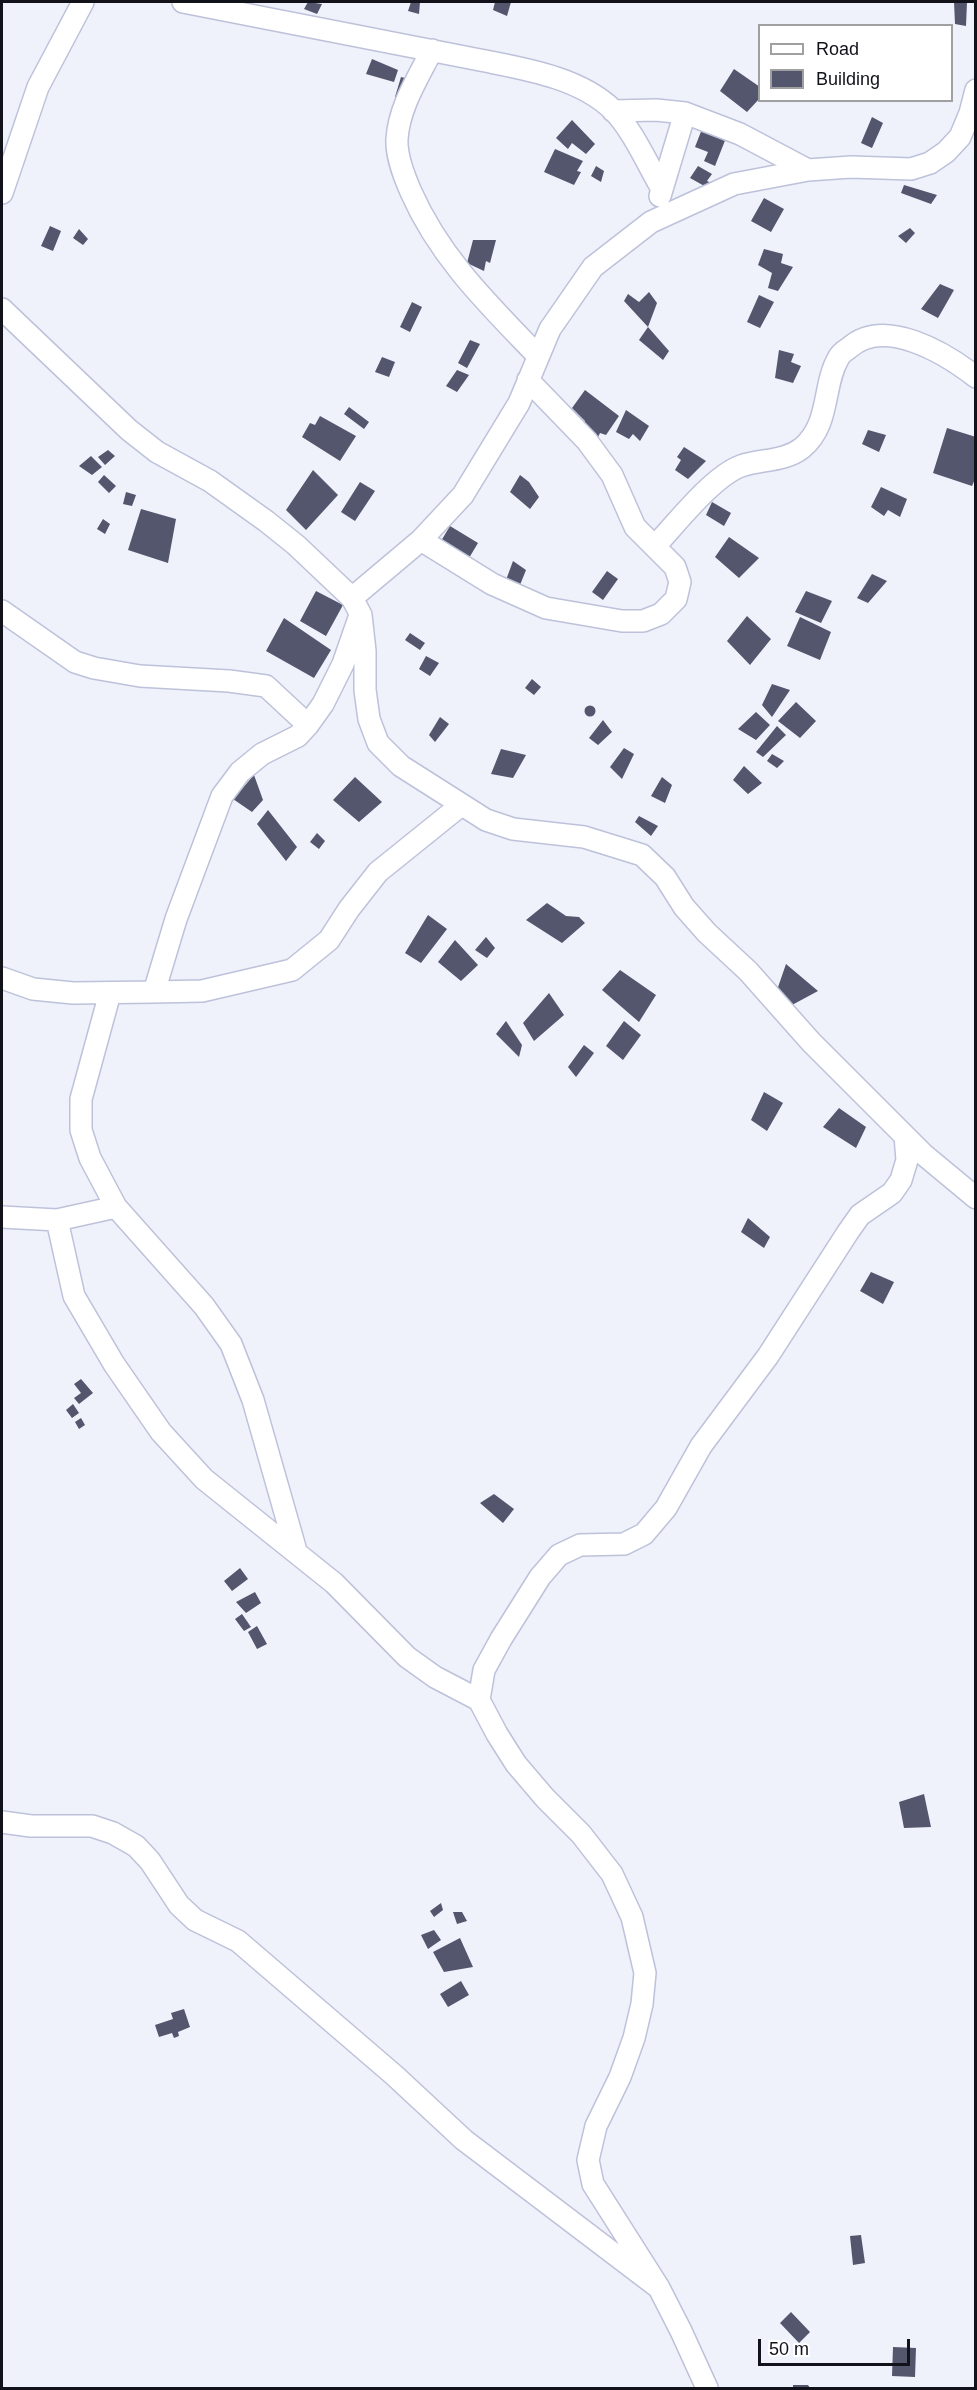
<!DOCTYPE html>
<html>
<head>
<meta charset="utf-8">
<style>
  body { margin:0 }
  #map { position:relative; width:977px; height:2390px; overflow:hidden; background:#eff1fb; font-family:Helvetica,sans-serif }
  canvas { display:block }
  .frame { position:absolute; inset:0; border:3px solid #11121a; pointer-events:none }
  .legend { position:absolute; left:758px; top:24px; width:195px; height:78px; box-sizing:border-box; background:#fff; border:2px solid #a0a0a3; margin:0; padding:8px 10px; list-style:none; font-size:18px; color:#11121a }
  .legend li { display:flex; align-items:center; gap:12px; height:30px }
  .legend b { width:30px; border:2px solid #a0a0a3 }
  .scale { position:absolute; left:758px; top:2339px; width:152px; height:27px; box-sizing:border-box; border:3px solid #11121a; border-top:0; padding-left:8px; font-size:18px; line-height:21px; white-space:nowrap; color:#11121a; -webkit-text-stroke:4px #fff; paint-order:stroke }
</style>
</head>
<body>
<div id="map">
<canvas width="977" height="2390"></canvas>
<div class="frame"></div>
<ul class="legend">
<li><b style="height:8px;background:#fff"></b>Road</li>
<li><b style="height:16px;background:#53566c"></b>Building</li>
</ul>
<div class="scale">50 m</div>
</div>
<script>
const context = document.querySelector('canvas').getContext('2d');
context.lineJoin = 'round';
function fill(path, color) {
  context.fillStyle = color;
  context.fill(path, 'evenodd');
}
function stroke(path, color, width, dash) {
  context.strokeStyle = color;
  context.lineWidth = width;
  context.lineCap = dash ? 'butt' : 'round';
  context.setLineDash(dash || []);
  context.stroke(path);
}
const building = new Path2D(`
  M 308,2 L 322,4 L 317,14 L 304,9 Z
  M 411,2 L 420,2 L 419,14 L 408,11 Z
  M 495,2 L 511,2 L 507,16 L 493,10 Z
  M 954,2 L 967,2 L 966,26 L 955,24 Z
  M 372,59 L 398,70 L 394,82 L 366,74 Z
  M 734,69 L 760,87 L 760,98 L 747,112 L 720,91 Z
  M 401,77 L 409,79 L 402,100 L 395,97 Z
  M 872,117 L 883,123 L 872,148 L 861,143 Z
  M 572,120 L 595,144 L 586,154 L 572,143 L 568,149 L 556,138 Z
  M 702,129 L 726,138 L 715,166 L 704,161 L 708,152 L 695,147 Z
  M 555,149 L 583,161 L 577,171 L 581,172 L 574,185 L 544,172 Z
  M 596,166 L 604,171 L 601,182 L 591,176 Z
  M 698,166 L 712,174 L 707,181 L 711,183 L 708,188 L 690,178 Z
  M 904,185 L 937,195 L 931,204 L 901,193 Z
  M 764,198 L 784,209 L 771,232 L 751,221 Z
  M 50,226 L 61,231 L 53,251 L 41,246 Z
  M 910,228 L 915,233 L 906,243 L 898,236 Z
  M 79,229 L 88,239 L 83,245 L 73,238 Z
  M 473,240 L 496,240 L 490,263 L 486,261 L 484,271 L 467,263 Z
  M 764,249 L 783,254 L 781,263 L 793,267 L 778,291 L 768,288 L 772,273 L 758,265 Z
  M 940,284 L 954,290 L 938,318 L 921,309 Z
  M 649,292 L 657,303 L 648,327 L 669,351 L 663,360 L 639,340 L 648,327 L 624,301 L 628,294 L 639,302 Z
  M 759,295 L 774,302 L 760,328 L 747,322 Z
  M 412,302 L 422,307 L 410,332 L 400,327 Z
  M 470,340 L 480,344 L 467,368 L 458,363 Z
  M 779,350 L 794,354 L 791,362 L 801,366 L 793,383 L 775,378 Z
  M 382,357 L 395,362 L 389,377 L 375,372 Z
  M 457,370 L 469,375 L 457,392 L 446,386 Z
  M 585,390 L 619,416 L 606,435 L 600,433 L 598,437 L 583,428 L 585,421 L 572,408 Z
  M 349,407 L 369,422 L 364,429 L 344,414 Z
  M 626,410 L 649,426 L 640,441 L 633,434 L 629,439 L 616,432 Z
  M 320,416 L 356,436 L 340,461 L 302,437 L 310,423 L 315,425 Z
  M 947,428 L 976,437 L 976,477 L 972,486 L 933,473 Z
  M 868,430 L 886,435 L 879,452 L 862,444 Z
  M 684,447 L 706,461 L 688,479 L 675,470 L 681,460 L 677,457 Z
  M 108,450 L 115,456 L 105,465 L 98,457 Z
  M 91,456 L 102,467 L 92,475 L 79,466 Z
  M 313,470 L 338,495 L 306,530 L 286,510 Z
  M 104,475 L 116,486 L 109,493 L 98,482 Z
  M 520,475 L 529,482 L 539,497 L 530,509 L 510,492 Z
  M 360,482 L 375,491 L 355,521 L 341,512 Z
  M 881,487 L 907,499 L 900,517 L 888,510 L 884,516 L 871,507 Z
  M 126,492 L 136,495 L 132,506 L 123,504 Z
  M 712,502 L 731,513 L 724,526 L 706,515 Z
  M 141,509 L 176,519 L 168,563 L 128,550 Z
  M 103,519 L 110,524 L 105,534 L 97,529 Z
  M 450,526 L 478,543 L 469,558 L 441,541 Z
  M 729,537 L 759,558 L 739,578 L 715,557 Z
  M 513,561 L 526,570 L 520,585 L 506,580 Z
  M 607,571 L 618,579 L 603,600 L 592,592 Z
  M 872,574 L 887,581 L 868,603 L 857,598 Z
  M 316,591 L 343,605 L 326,636 L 300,621 Z
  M 806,591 L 832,601 L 821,623 L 795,612 Z
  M 747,616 L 771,639 L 750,665 L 727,641 Z
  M 800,617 L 831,632 L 820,660 L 787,646 Z
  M 284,618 L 331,650 L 314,678 L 266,651 Z
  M 410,633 L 425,643 L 420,650 L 405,640 Z
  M 426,656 L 439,663 L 430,676 L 419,669 Z
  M 532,679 L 541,687 L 534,695 L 525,688 Z
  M 772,684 L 790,690 L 772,717 L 762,705 Z
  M 796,702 L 816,721 L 800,738 L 778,721 Z
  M584.5 711a5.5 5.5 0 1 1 11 0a5.5 5.5 0 1 1-11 0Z
  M 756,712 L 770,725 L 756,740 L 738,729 Z
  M 440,717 L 449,724 L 435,742 L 429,735 Z
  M 603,720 L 612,732 L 598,745 L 589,738 Z
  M 777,726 L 786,735 L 763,757 L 756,752 Z
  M 624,748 L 634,754 L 622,779 L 610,767 Z
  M 501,749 L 526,755 L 513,778 L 491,774 Z
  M 772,754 L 784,761 L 777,768 L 767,761 Z
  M 744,766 L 762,783 L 748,794 L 733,780 Z
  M 254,775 L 263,800 L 252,812 L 233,799 Z
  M 355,777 L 382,802 L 359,822 L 333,800 Z
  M 662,777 L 672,785 L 665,803 L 651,796 Z
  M 268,810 L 297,847 L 286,861 L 257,824 Z
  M 639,816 L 658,826 L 651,836 L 635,822 Z
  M 317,833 L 325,841 L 319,849 L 310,842 Z
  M 547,903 L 566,916 L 579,917 L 585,923 L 562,943 L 526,920 Z
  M 428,915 L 447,929 L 421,963 L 405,953 Z
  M 486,937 L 495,948 L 487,958 L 475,950 Z
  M 455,940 L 478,965 L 461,981 L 438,962 Z
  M 786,964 L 818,991 L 792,1005 L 776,993 Z
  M 620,970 L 656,995 L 639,1022 L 602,990 Z
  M 549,993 L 564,1015 L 534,1041 L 523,1023 Z
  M 506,1021 L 522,1045 L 519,1057 L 496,1034 Z
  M 624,1021 L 641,1035 L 623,1060 L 606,1046 Z
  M 584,1045 L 594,1053 L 576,1077 L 568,1067 Z
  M 764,1092 L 783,1103 L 767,1131 L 751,1120 Z
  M 839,1108 L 866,1127 L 856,1148 L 823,1127 Z
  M 748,1218 L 770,1237 L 764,1248 L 741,1232 Z
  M 871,1272 L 894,1282 L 883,1304 L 860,1291 Z
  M 81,1379 L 93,1393 L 79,1404 L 74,1398 L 81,1393 L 74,1384 Z
  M 73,1404 L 79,1413 L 72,1418 L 66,1410 Z
  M 81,1418 L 85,1425 L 79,1429 L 75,1422 Z
  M 494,1494 L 514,1509 L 503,1523 L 480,1503 Z
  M 240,1568 L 248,1579 L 232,1591 L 224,1581 Z
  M 255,1592 L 261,1603 L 246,1613 L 236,1602 Z
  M 242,1614 L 251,1627 L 244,1631 L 235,1619 Z
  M 257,1626 L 267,1644 L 257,1649 L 248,1632 Z
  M 924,1794 L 931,1827 L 904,1828 L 899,1802 Z
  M 441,1903 L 443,1910 L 434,1917 L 430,1911 Z
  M 453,1912 L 462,1912 L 467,1921 L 457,1924 Z
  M 434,1930 L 441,1940 L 428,1949 L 421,1935 Z
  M 460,1938 L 473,1967 L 444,1972 L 433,1952 Z
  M 461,1981 L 469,1995 L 448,2007 L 440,1994 Z
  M 184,2009 L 190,2027 L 178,2032 L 179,2036 L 174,2038 L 172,2033 L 159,2037 L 155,2025 L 173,2019 L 171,2013 Z
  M 861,2235 L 865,2263 L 853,2265 L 850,2236 Z
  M 791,2312 L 810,2332 L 799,2343 L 780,2323 Z
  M 893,2347 L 916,2348 L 915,2377 L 892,2376 Z
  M 793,2385 L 808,2385 L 810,2388 L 793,2388 Z`);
const street = new Path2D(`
  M 183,2 L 480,60 C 524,69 579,77 613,110 C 632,129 648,165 662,189
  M 432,50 C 418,78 399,107 397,139 C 396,156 404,176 411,192 C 440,258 489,305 538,356
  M 613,111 L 656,110 L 685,113 L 740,134 L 808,170
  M 2,193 L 38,87 L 83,2
  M 660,196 L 685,113
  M 2,309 L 129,430 L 157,452 L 210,481 L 266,521 L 296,545 L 352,598 L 361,615 L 365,651 L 365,690 L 369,719 L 378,743 L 401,766 L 486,820 L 513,829 L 584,837 L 642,855 L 665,877 L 684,907 L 707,933 L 748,971 L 811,1042 L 923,1154 L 976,1198
  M 421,540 L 492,584 L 546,608 L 622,621 L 643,621 L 661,614 L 676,599 L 680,582 L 675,567 L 635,527 L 612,475 L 587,441 L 528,380
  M 655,546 C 676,524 713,476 741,466 C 761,459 784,462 802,448 C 831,424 822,385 839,357 C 841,353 846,350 849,348 C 884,316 945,353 976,377
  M 352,598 L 421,540 L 463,495 L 519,403 L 550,329 L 593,267 L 651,222 L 734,184 L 808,170 L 851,167 L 911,169 L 930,163 L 946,152 L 960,137 L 970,113 L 976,90
  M 2,611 L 75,662 L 94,668 L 140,676 L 229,681 L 266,686 L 308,725
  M 2,978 L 33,989 L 73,993 L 154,992 L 202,991 L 292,970 L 329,940 L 349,909 L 378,872 L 460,806
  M 154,992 L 176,919 L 222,796 L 240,772 L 262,754 L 298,736 L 308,725 L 323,704 L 343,664 L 359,618
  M 110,993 L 81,1099 L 81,1130 L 90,1158 L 116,1207 L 204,1306 L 231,1344 L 253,1400 L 296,1551
  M 2,1217 L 57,1220 L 116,1207
  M 57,1220 L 74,1296 L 114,1364 L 161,1432 L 204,1479 L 334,1583 L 407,1657 L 435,1677 L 479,1700
  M 2,1822 L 31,1826 L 92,1826 L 113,1833 L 136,1846 L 150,1861 L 179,1905 L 195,1920 L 238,1941 L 394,2075 L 464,2140 L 659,2288 L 681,2331 L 707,2388
  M 659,2288 L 593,2184 L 588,2160 L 596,2126 L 620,2077 L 634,2038 L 642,2004 L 645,1973 L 632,1917 L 612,1874 L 581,1834 L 545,1798 L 516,1764 L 497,1734 L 479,1700 L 484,1670 L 501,1639 L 540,1577 L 559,1555 L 580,1545 L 624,1544 L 644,1534 L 666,1508 L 701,1446 L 768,1356 L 848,1232 L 860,1215 L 892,1193 L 901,1180 L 907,1160 L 905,1136`);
fill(building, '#53566c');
stroke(street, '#bdc2da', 24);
stroke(street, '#fff', 21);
</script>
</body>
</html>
